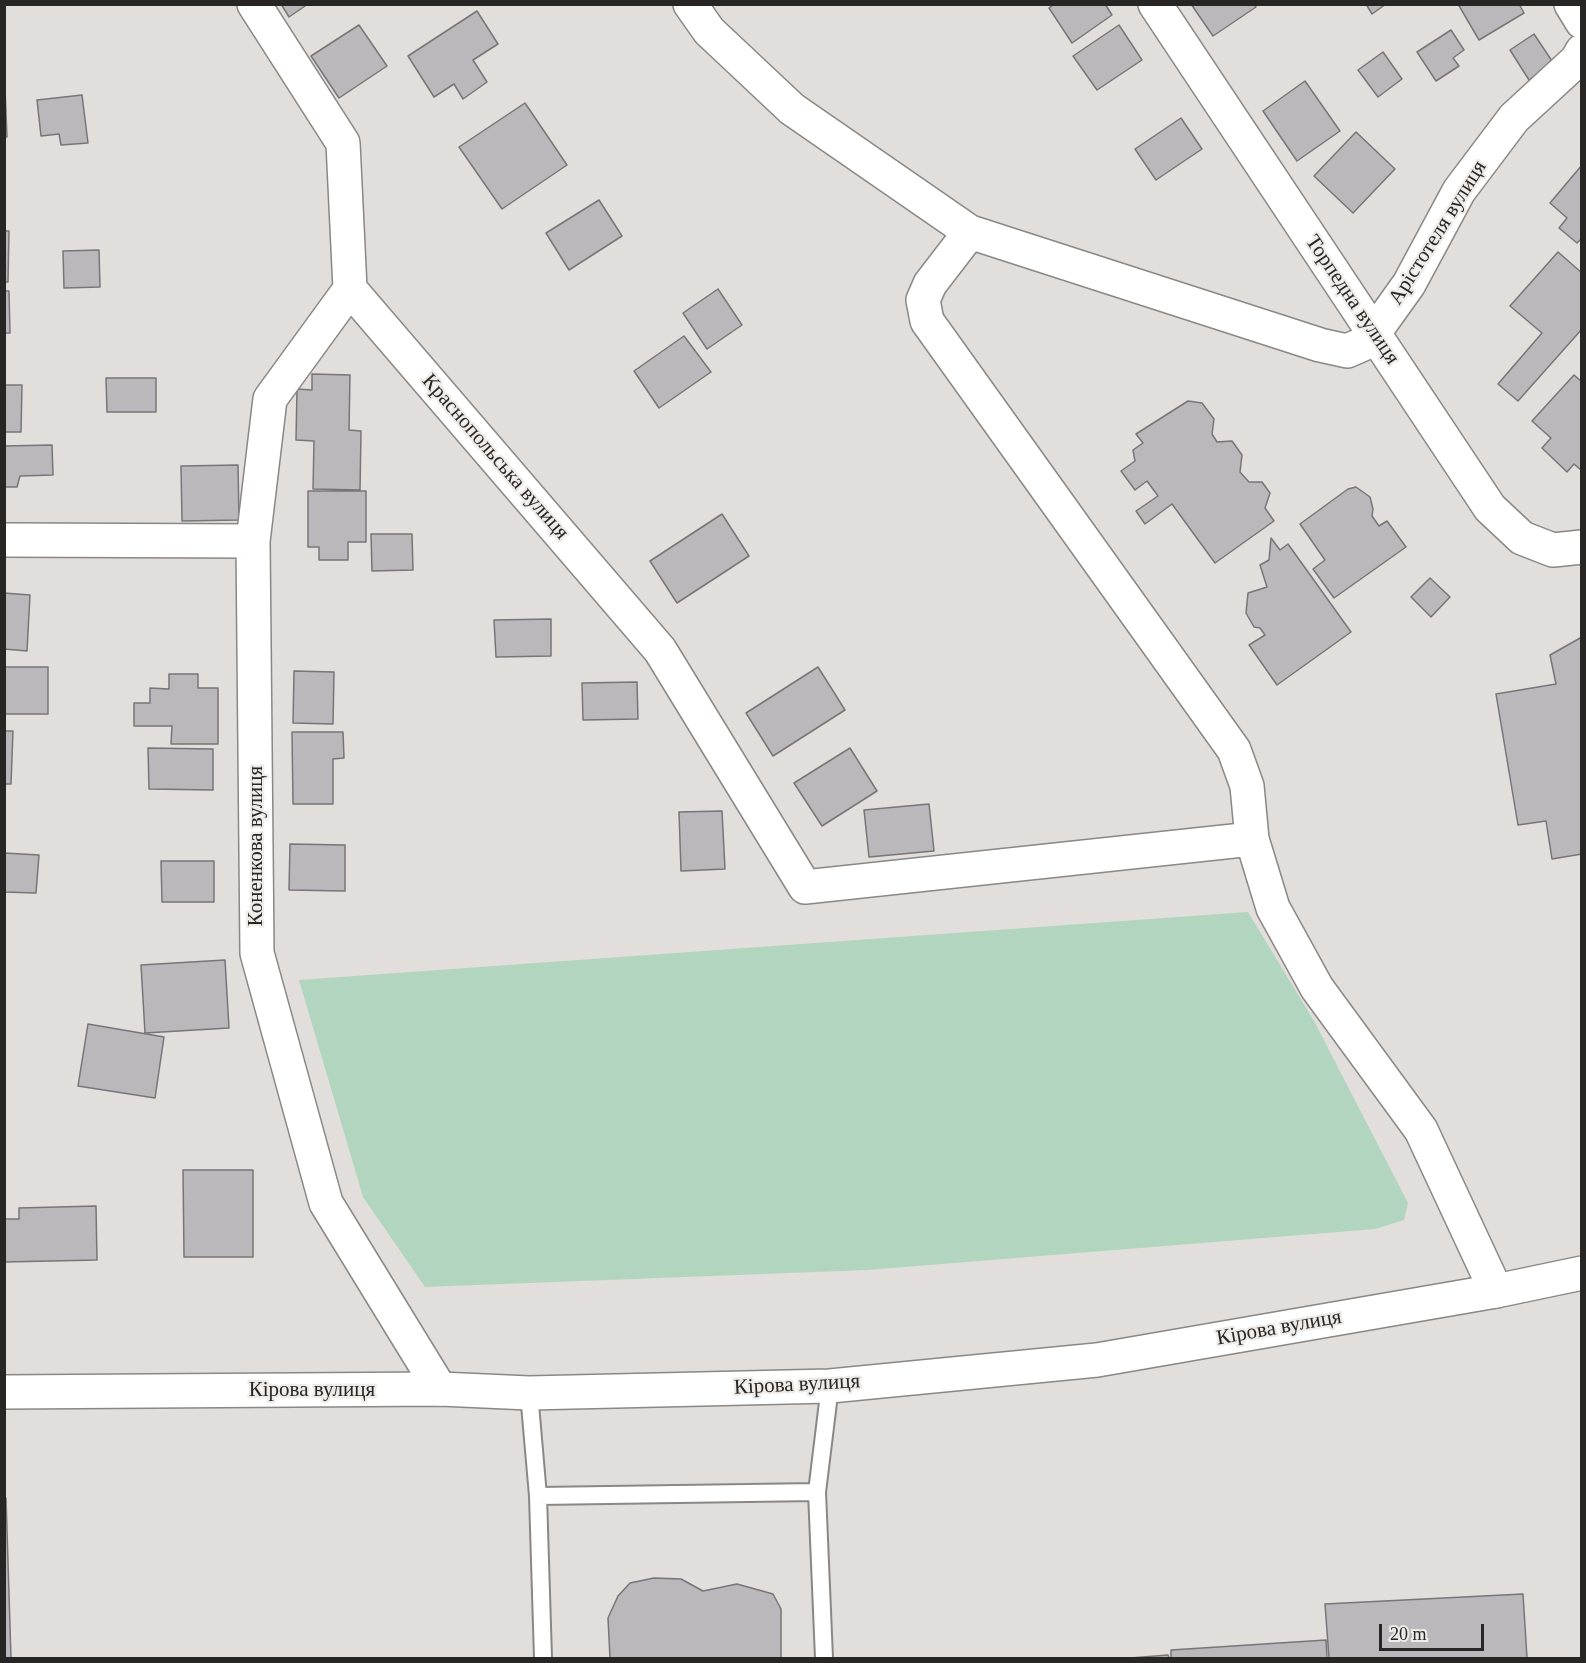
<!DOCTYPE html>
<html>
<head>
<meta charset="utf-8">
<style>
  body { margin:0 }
  #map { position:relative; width:1586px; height:1663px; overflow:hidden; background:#e1dedb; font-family:"Times New Roman",serif }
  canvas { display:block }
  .frame { position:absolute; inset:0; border:6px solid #272625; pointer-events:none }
  .scale { position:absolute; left:1379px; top:1624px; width:105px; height:27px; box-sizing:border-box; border:3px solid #272625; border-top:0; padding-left:8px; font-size:18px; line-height:21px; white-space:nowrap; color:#272625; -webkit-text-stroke:4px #eeebe8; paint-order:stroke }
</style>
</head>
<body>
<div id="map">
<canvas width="1586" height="1663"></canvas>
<div class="frame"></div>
<div class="scale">20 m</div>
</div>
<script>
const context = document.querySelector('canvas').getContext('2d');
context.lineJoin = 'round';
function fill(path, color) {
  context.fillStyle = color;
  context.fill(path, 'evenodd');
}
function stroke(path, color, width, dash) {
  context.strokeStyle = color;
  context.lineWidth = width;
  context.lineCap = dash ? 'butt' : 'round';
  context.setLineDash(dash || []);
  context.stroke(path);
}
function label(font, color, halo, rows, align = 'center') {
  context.font = font + ' "Times New Roman",serif';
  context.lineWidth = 4.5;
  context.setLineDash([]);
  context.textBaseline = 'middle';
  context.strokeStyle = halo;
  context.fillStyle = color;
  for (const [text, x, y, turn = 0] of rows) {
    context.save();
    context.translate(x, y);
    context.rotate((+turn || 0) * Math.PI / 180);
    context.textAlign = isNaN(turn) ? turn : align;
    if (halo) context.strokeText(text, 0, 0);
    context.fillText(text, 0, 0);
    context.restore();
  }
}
const green = new Path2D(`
  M 1248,912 L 1314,1021 L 1408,1203 L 1404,1220 L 1375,1229 L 867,1270 L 425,1287 L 363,1197 L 299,980 Z`);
const building = new Path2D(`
  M 281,4 L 308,4 L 289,17 Z
  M 1054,4 L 1105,4 L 1112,15 L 1072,43 L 1049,8 Z
  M 1191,4 L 1254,4 L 1256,7 L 1213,36 Z
  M 1366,4 L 1386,4 L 1372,14 Z
  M 1458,4 L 1519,4 L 1524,13 L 1479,40 Z
  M 477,11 L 498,44 L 473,60 L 487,82 L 463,99 L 454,84 L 434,97 L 408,56 Z
  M 359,25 L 387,66 L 339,98 L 311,56 Z
  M 1119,25 L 1142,60 L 1097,90 L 1073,56 Z
  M 1451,30 L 1464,50 L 1453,58 L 1459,66 L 1436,81 L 1417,52 Z
  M 1534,34 L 1554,64 L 1529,80 L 1510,50 Z
  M 1383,52 L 1402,79 L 1378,97 L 1358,70 Z
  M 4,65 L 7,137 L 4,137 Z
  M 1305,81 L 1340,131 L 1297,161 L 1263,111 Z
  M 82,95 L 88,143 L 61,145 L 59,134 L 41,136 L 37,100 Z
  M 525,103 L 567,165 L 502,209 L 459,147 Z
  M 1181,118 L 1202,149 L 1156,180 L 1135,149 Z
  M 1356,132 L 1395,169 L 1353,213 L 1314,176 Z
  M 1582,165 L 1582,238 L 1577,243 L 1559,228 L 1567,218 L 1550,203 Z
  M 599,200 L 622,236 L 569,270 L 546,233 Z
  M 4,231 L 9,231 L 8,282 L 4,282 Z
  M 99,250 L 100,287 L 64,288 L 63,251 Z
  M 1558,252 L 1582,273 L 1582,329 L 1518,401 L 1498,384 L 1542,333 L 1510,306 Z
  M 718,289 L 742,325 L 707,349 L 683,313 Z
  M 4,291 L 9,291 L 10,333 L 4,333 Z
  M 684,336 L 711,372 L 659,408 L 634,371 Z
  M 312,374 L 350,375 L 349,430 L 361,431 L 360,490 L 313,489 L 314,441 L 296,440 L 297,389 L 312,390 Z
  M 1574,375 L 1582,382 L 1582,471 L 1574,464 L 1567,472 L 1542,448 L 1551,438 L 1532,421 Z
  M 106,378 L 156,378 L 156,412 L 107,412 Z
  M 4,385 L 22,385 L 21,432 L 4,432 Z
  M 1188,401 L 1202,403 L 1214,419 L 1212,434 L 1217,442 L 1232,441 L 1242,455 L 1240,472 L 1249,482 L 1262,482 L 1270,493 L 1265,508 L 1274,521 L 1215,563 L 1172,504 L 1145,524 L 1136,511 L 1158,496 L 1147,481 L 1135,490 L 1121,471 L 1135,461 L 1133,450 L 1143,443 L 1136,434 Z
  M 52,445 L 53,475 L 20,476 L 17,487 L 4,487 L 4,446 Z
  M 238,465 L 239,520 L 182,521 L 181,466 Z
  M 1356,487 L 1370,497 L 1373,509 L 1372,516 L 1379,526 L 1387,521 L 1406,547 L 1334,598 L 1313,569 L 1325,560 L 1300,524 L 1348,489 Z
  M 308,491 L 366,491 L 366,542 L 348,542 L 348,560 L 319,560 L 319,547 L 308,547 Z
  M 722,514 L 749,556 L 677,603 L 650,561 Z
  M 371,534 L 412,534 L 413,570 L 372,571 Z
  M 1271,538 L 1280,550 L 1288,544 L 1351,632 L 1277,685 L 1249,645 L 1265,635 L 1260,628 L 1254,627 L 1246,613 L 1248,593 L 1267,587 L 1260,565 L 1269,560 Z
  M 1430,578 L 1450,597 L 1431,617 L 1411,597 Z
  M 4,593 L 30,595 L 27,651 L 4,649 Z
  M 551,619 L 551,656 L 496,657 L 494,620 Z
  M 1582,637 L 1582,854 L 1552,859 L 1546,821 L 1518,825 L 1496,694 L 1556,684 L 1550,655 Z
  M 4,667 L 48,667 L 48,714 L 4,714 Z
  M 818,667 L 845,710 L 773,756 L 746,713 Z
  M 294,671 L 334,672 L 333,724 L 293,723 Z
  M 169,674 L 198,674 L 198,688 L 218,688 L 218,744 L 171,744 L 172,726 L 134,726 L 134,703 L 150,703 L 150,688 L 169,689 Z
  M 637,682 L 638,719 L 583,720 L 582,683 Z
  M 4,731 L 13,731 L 11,784 L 4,784 Z
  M 292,732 L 343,732 L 344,758 L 333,759 L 333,804 L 293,804 Z
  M 148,748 L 213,749 L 213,790 L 149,789 Z
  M 850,748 L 877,791 L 822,826 L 794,783 Z
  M 929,804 L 934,851 L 869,857 L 864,810 Z
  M 722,811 L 725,869 L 681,871 L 679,812 Z
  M 290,844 L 345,845 L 345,891 L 289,890 Z
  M 4,853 L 39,855 L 36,893 L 4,892 Z
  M 161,861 L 214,861 L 214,902 L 162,902 Z
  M 225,960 L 229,1028 L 145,1033 L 141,965 Z
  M 88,1024 L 164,1037 L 155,1098 L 78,1086 Z
  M 183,1170 L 253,1170 L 253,1257 L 184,1257 Z
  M 96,1206 L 97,1260 L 4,1262 L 4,1219 L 19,1219 L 19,1208 Z
  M 4,1498 L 6,1498 L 11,1658 L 4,1658 Z
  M 654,1578 L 681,1579 L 703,1591 L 737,1584 L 773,1594 L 781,1609 L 781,1658 L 610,1658 L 608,1618 L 618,1596 L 630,1583 Z
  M 1523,1594 L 1527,1658 L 1329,1658 L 1325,1604 Z
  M 1326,1640 L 1327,1658 L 1171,1658 L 1171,1650 Z
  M 1168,1655 L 1169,1658 L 1130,1658 Z`);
const service = new Path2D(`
  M 529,1393 L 538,1496
  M 543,1658 L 538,1496 L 817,1492
  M 824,1658 L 817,1492 L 830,1386`);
const minor = new Path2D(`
  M 254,4 L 343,143 L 350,289 L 660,650 L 805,887 L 1252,839
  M 690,4 L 709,31 L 792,109 L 970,232 L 1320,345 L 1347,351 L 1377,338 L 1374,333 L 1409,284 L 1459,191 L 1514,118 L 1577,60 L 1582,51
  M 1155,4 L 1490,508 L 1522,538 L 1553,550 L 1582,547
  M 1571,4 L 1582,22
  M 970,232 L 930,284 L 923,300 L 927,321 L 1234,750 L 1247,786 L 1252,839 L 1273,908 L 1317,988 L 1421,1130 L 1496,1291
  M 350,289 L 270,399 L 253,541 L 257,953 L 326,1203 L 440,1389
  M 4,540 L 253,541`);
const secondary = new Path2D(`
  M 4,1392 L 440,1389 L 529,1393 L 830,1386 L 1097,1360 L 1496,1291 L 1582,1273`);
const streetNames = [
  ["Арістотеля вулиця",1438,233,-58],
  ["Торпедна вулиця",1352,300,56],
  ["Краснопольська вулиця",495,457,49],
  ["Коненкова вулиця",256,846,-90],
  ["Кірова вулиця",1279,1328,-10],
  ["Кірова вулиця",797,1385,-3],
  ["Кірова вулиця",312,1390]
];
fill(green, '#b2d5bf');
fill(building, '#bab8bb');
stroke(building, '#787578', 1.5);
stroke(service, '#8a8785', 20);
stroke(minor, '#8a8785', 36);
stroke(secondary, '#8a8785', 36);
stroke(service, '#fff', 16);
stroke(minor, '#fff', 33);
stroke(secondary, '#fff', 33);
label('21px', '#272625', '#eeebe8', streetNames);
</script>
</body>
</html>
